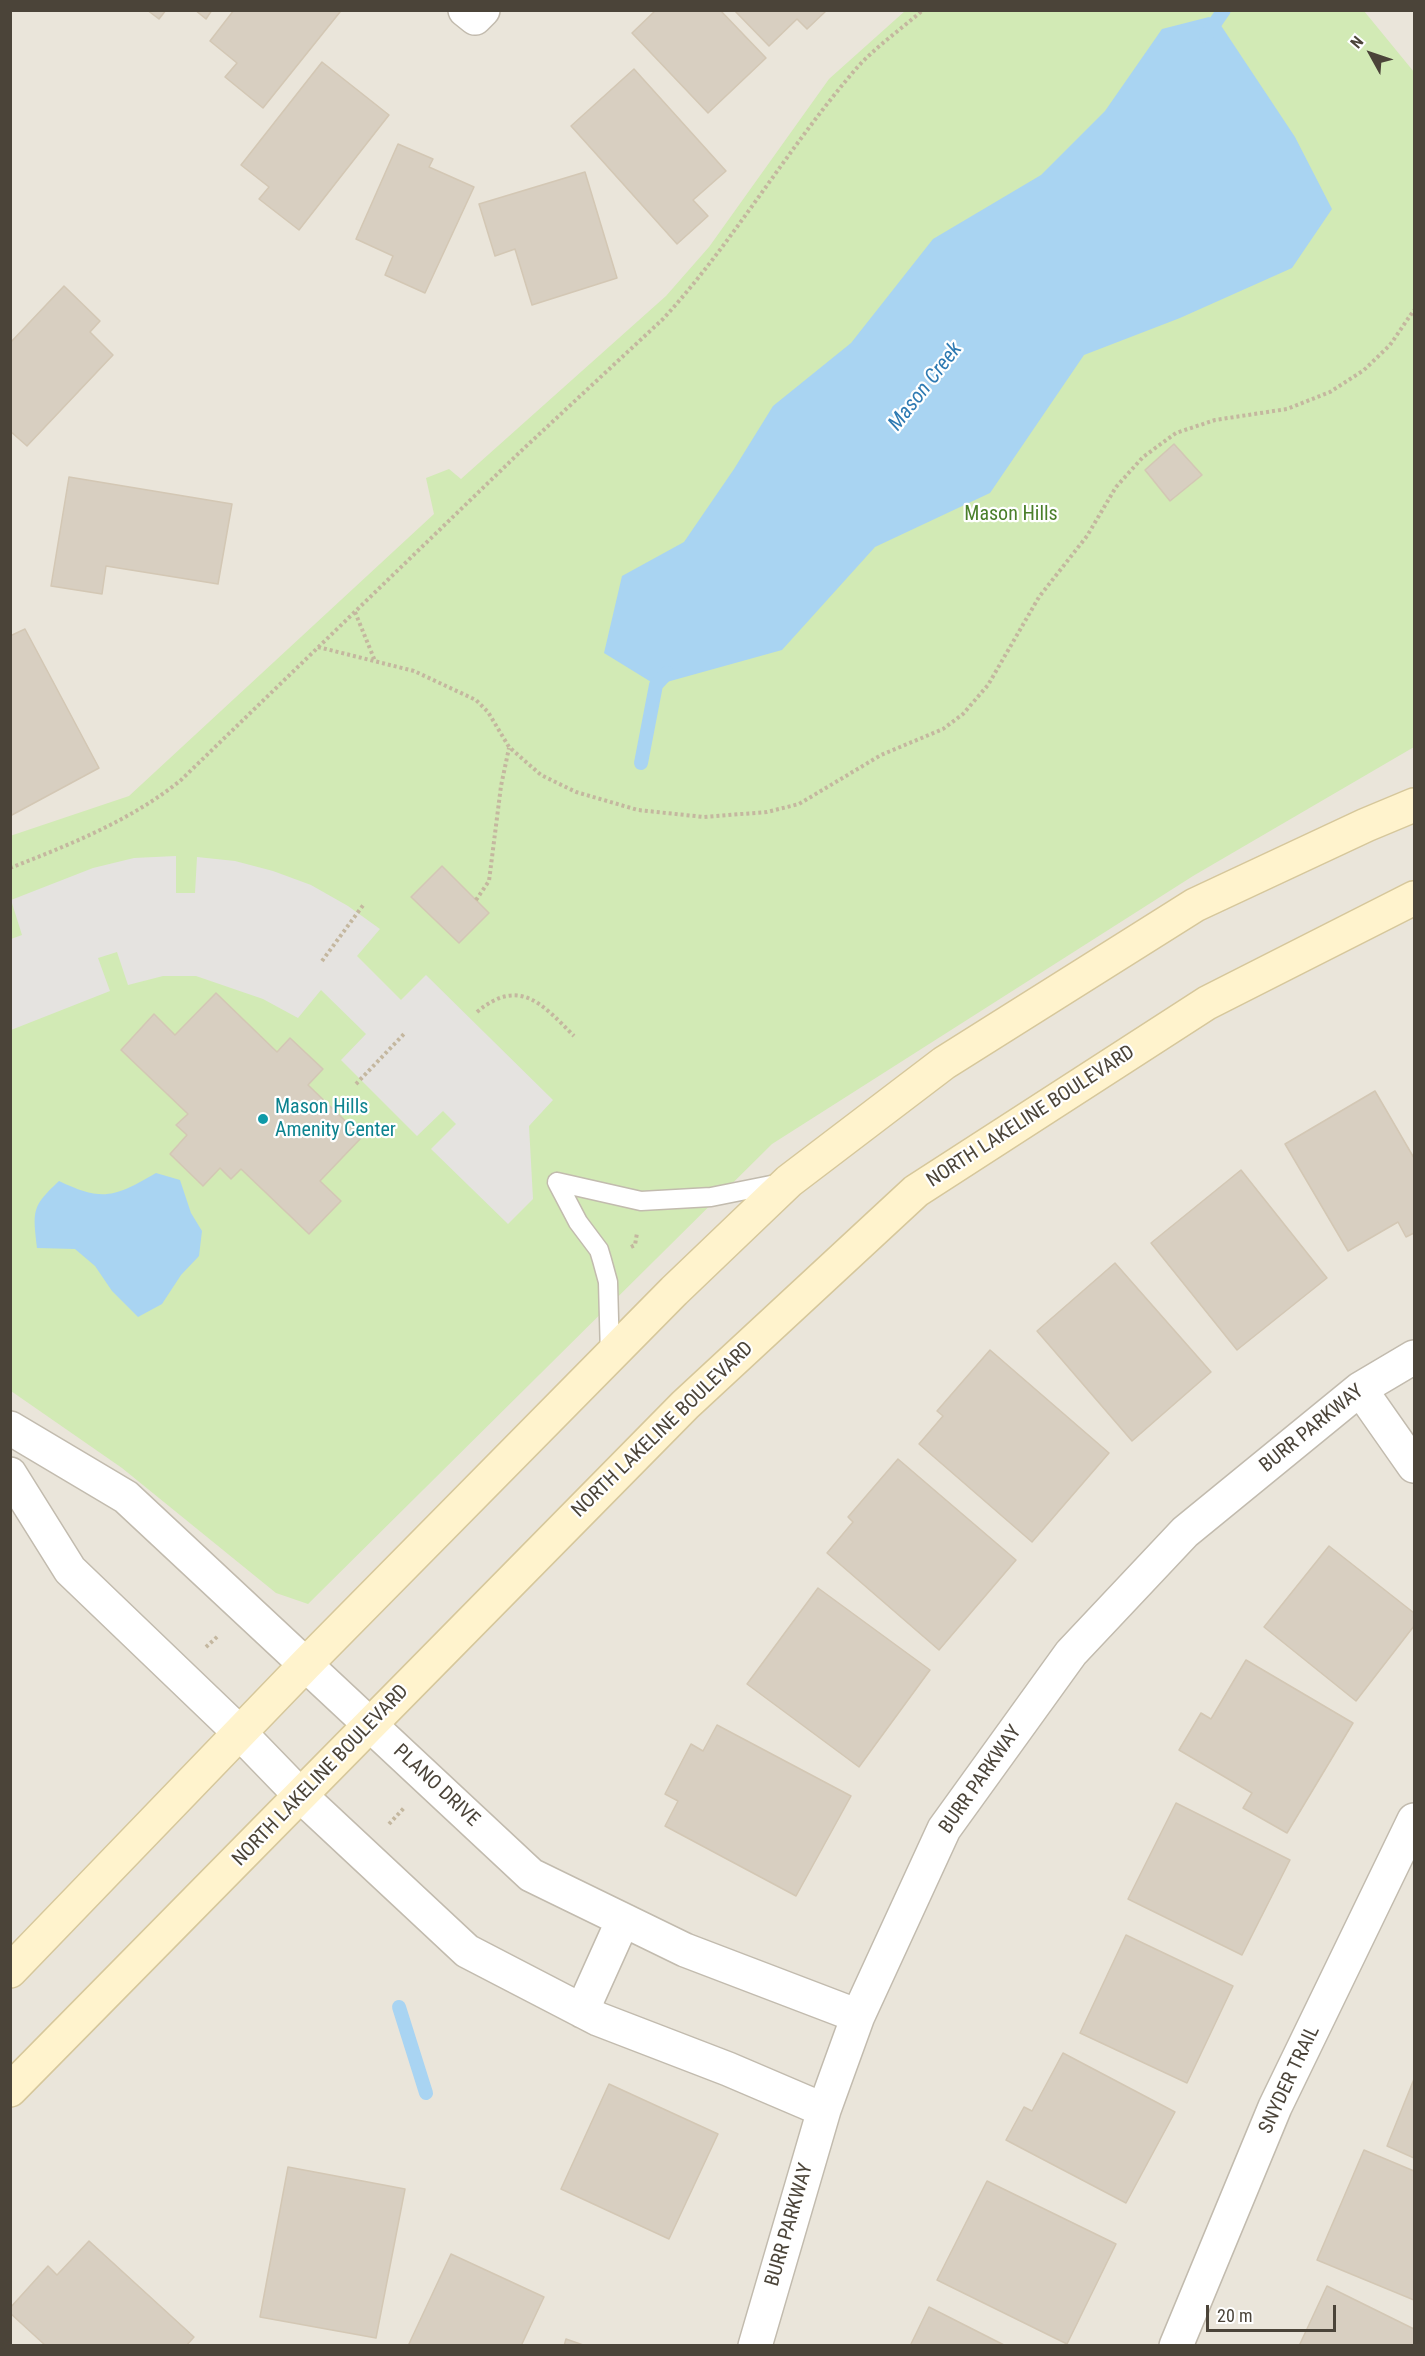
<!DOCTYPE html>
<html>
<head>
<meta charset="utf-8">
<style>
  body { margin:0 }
  #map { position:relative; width:1425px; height:2356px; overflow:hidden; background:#f6f3ec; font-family:"Roboto Condensed",sans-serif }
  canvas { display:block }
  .frame { position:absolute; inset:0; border:12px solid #4b4439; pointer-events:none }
  .north { position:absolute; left:1341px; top:24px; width:60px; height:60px; -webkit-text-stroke:4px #fff; paint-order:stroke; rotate:310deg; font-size:16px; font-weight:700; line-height:24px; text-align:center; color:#4b4439 }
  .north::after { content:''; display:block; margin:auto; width:21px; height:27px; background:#4b4439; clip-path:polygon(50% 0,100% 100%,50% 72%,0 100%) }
  .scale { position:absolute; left:1206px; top:2305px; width:130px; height:27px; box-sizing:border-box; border:3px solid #4b4439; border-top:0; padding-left:8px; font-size:18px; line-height:21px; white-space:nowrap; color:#4b4439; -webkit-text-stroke:4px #fff; paint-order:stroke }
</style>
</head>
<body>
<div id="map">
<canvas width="1425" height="2356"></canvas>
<div class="frame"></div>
<div class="north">N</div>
<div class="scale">20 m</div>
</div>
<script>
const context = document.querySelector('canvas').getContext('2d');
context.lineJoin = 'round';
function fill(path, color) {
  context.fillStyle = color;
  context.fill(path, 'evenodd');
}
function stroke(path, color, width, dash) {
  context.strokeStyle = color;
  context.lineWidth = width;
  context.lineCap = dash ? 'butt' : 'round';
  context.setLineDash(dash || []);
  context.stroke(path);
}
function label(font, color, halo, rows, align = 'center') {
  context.font = font + ' "Roboto Condensed",sans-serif';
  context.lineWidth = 4.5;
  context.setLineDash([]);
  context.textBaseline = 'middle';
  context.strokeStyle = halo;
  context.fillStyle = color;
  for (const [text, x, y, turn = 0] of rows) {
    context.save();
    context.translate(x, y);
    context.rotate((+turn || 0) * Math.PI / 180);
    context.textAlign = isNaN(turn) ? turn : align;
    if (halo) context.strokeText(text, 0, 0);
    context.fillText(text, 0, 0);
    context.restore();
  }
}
const residential = new Path2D(`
  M 11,11 L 1414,11 L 1414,2345 L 11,2345 Z`);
const green = new Path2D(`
  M 905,11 L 1364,11 L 1414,72 L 1414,747 L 1193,876 L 772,1144 L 308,1604 L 276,1593 L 122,1468 L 11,1391 L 10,836 L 129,796 L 434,514 L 426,478 L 449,469 L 461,479 L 666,296 L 709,247 L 829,79 Z`);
const parking = new Path2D(`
  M 176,856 L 176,893 L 195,893 L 197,857 L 235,861 L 273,871 L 311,885 L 348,906 L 380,929 L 357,956 L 401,1000 L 426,975 L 553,1100 L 529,1126 L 533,1199 L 508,1224 L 431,1149 L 456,1124 L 443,1111 L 417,1136 L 341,1060 L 366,1034 L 321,990 L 298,1018 L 263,999 L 196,976 L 163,976 L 128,985 L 117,952 L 98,958 L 110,991 L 11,1030 L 11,939 L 22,935 L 11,900 L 93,868 L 134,858 Z`);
const water = new Path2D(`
  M 1209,17 L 1218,21 L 1295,137 L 1332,209 L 1292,268 L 1180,318 L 1084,355 L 990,493 L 875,547 L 782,650 L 656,685 L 604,653 L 622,576 L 684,542 L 734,469 L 773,406 L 851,343 L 933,239 L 1041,175 L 1105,111 L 1162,29 Z
  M 156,1173 L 180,1180 L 191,1213 L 202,1231 L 199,1256 L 181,1275 L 162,1304 L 138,1317 L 112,1291 L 95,1266 L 75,1249 L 37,1248 C 33,1211 31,1207 59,1181 C 103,1202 115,1197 156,1173 Z`);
const stream = new Path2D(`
  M 1206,36 L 1224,10
  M 641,763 L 656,685 L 667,673
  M 399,2007 L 426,2093`);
const building = new Path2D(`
  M 147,10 L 166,10 L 159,19 Z
  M 195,10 L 212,10 L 206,19 Z
  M 234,10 L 338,10 L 340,12 L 263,108 L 225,77 L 237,63 L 210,41 Z
  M 656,10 L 720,10 L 766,58 L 708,113 L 632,33 Z
  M 734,10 L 827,10 L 807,29 L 797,19 L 769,46 Z
  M 322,62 L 389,115 L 299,230 L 259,199 L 269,187 L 241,165 Z
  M 634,69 L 726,171 L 693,200 L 708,216 L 677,244 L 571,126 Z
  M 398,144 L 433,159 L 429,167 L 474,187 L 425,293 L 385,275 L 393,256 L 356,239 Z
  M 585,172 L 617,278 L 532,305 L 515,249 L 495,256 L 479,204 Z
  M 64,286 L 100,321 L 90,332 L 113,355 L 27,446 L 10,431 L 10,343 Z
  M 1174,444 L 1202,475 L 1170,501 L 1145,470 Z
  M 69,477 L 232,504 L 218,584 L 106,566 L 102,594 L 51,586 Z
  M 25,629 L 99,768 L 10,816 L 10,636 Z
  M 442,866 L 489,913 L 459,943 L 411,897 Z
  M 216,993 L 277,1052 L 290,1038 L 323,1069 L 308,1085 L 362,1137 L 320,1181 L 341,1201 L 309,1234 L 241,1169 L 231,1179 L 220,1168 L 203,1186 L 170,1154 L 187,1135 L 176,1125 L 188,1114 L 121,1050 L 154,1014 L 175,1035 Z
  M 1375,1091 L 1414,1158 L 1414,1233 L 1406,1237 L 1398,1222 L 1348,1251 L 1285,1144 Z
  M 1241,1170 L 1327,1278 L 1237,1350 L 1151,1243 Z
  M 1115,1263 L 1211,1372 L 1132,1441 L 1037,1331 Z
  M 990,1350 L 1109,1453 L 1032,1542 L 919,1444 L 943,1416 L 937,1411 Z
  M 898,1459 L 1016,1560 L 939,1650 L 827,1553 L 853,1522 L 848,1517 Z
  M 1329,1546 L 1414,1613 L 1414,1626 L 1356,1701 L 1264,1627 Z
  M 818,1588 L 930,1670 L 859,1767 L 747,1684 Z
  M 1246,1660 L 1353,1723 L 1287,1833 L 1243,1808 L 1252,1793 L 1179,1750 L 1201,1713 L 1211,1719 Z
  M 717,1725 L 851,1796 L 796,1896 L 665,1826 L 678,1801 L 665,1794 L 691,1744 L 703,1751 Z
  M 1176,1803 L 1290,1860 L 1242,1955 L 1128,1899 Z
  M 1126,1935 L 1233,1986 L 1187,2083 L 1080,2033 Z
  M 1063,2053 L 1175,2112 L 1126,2203 L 1006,2140 L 1024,2107 L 1032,2111 Z
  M 1414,2079 L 1414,2158 L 1387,2146 Z
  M 609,2084 L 718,2134 L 669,2239 L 561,2189 Z
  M 1364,2150 L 1414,2171 L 1414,2300 L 1317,2260 Z
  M 288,2167 L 405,2189 L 376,2338 L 260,2317 Z
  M 987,2181 L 1116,2244 L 1067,2344 L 937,2280 Z
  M 89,2241 L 194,2337 L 186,2346 L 46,2346 L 10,2313 L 10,2308 L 48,2266 L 57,2275 Z
  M 451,2254 L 544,2297 L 521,2346 L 408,2346 Z
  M 1327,2286 L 1414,2329 L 1414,2346 L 1299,2346 Z
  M 929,2307 L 1006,2346 L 910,2346 Z
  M 566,2339 L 586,2346 L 564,2346 Z`);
const path = new Path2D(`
  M 355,612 L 375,661
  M 318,647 L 414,671 L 476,700 L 488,712 L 509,747 L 541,775 L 576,792 L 638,810 L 704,817 L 767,812 L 799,804 L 881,755 L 943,729 L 963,714 L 988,685 L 1039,597 L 1087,536 L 1116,487 L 1143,457 L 1176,433 L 1215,420 L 1287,409 L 1330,392 L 1364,370 L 1390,345 L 1414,310
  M 10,868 C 69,845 132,820 181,780 L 520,452 L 663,319 C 732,244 787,149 855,70 C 874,48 900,30 923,10
  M 476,900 L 489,881 L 501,786 L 509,748
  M 322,961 L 364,904
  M 477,1012 C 520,976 543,1005 574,1036
  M 356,1084 L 404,1034
  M 631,1247 L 635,1245 L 637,1233
  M 206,1647 L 218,1636
  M 389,1824 L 404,1808`);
const lane = new Path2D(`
  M 557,1182 L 641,1201 L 711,1197 L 781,1183
  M 557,1182 L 578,1222 L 599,1250 L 602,1260 L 608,1282 L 610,1356`);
const street = new Path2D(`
  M 465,10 L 475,18 L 483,10
  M 1360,1389 L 1414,1466
  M 10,1428 L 126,1497 L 531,1875 L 685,1950 L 858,2016
  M 10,1474 L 70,1570 L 241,1734 L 302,1797 L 467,1951 L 598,2019 L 728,2069 L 824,2110
  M 582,2011 L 623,1920
  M 755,2346 L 824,2110 L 858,2016 L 944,1829 L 1071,1653 L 1185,1532 L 1360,1389 L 1414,1357
  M 1176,2346 L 1275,2107 L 1414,1820`);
const secondary = new Path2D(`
  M 10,1971 L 306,1664 L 674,1291 L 789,1181 L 944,1063 L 1195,905 L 1366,825 L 1414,805
  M 10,2090 L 685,1405 L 916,1191 L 1207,1003 L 1414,898`);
const markers = [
  [263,1119,6,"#0f9aa8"]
];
const parkNames = [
  ["Mason Hills",1011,515]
];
const cultureNames = [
  ["Mason Hills",275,1108],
  ["Amenity Center",275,1131]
];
const streetNames = [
  ["NORTH LAKELINE BOULEVARD",1031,1117,-33],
  ["BURR PARKWAY",1312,1429,-39],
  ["NORTH LAKELINE BOULEVARD",663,1430,-44],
  ["NORTH LAKELINE BOULEVARD",321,1776,-46],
  ["BURR PARKWAY",981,1780,-55],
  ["PLANO DRIVE",436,1786,43],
  ["SNYDER TRAIL",1290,2080,-65],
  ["BURR PARKWAY",790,2225,-74]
];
const waterNames = [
  ["Mason Creek",926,387,-52]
];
fill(residential, '#eae5da');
fill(green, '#d2eab5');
fill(parking, '#e5e3e0');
fill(water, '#a9d4f2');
stroke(stream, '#a9d4f2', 14);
fill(building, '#d8cfc1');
stroke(building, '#d3c7b4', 1.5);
stroke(lane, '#c2bbae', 21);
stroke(street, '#c2bbae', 36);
stroke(secondary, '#d6c79b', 36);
stroke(path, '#c4b79f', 4, [3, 3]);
stroke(lane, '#fff', 18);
stroke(street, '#fff', 33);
stroke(secondary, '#fff3cd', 33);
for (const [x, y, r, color] of markers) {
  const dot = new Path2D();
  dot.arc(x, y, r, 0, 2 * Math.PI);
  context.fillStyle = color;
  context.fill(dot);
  stroke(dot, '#fff', 2);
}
label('20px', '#4a7f2a', '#fff', parkNames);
label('20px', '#0d838f', '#fff', cultureNames, 'left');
label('20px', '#4b4439', '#fff', streetNames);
label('italic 21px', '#2e7ab2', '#fff', waterNames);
</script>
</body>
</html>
